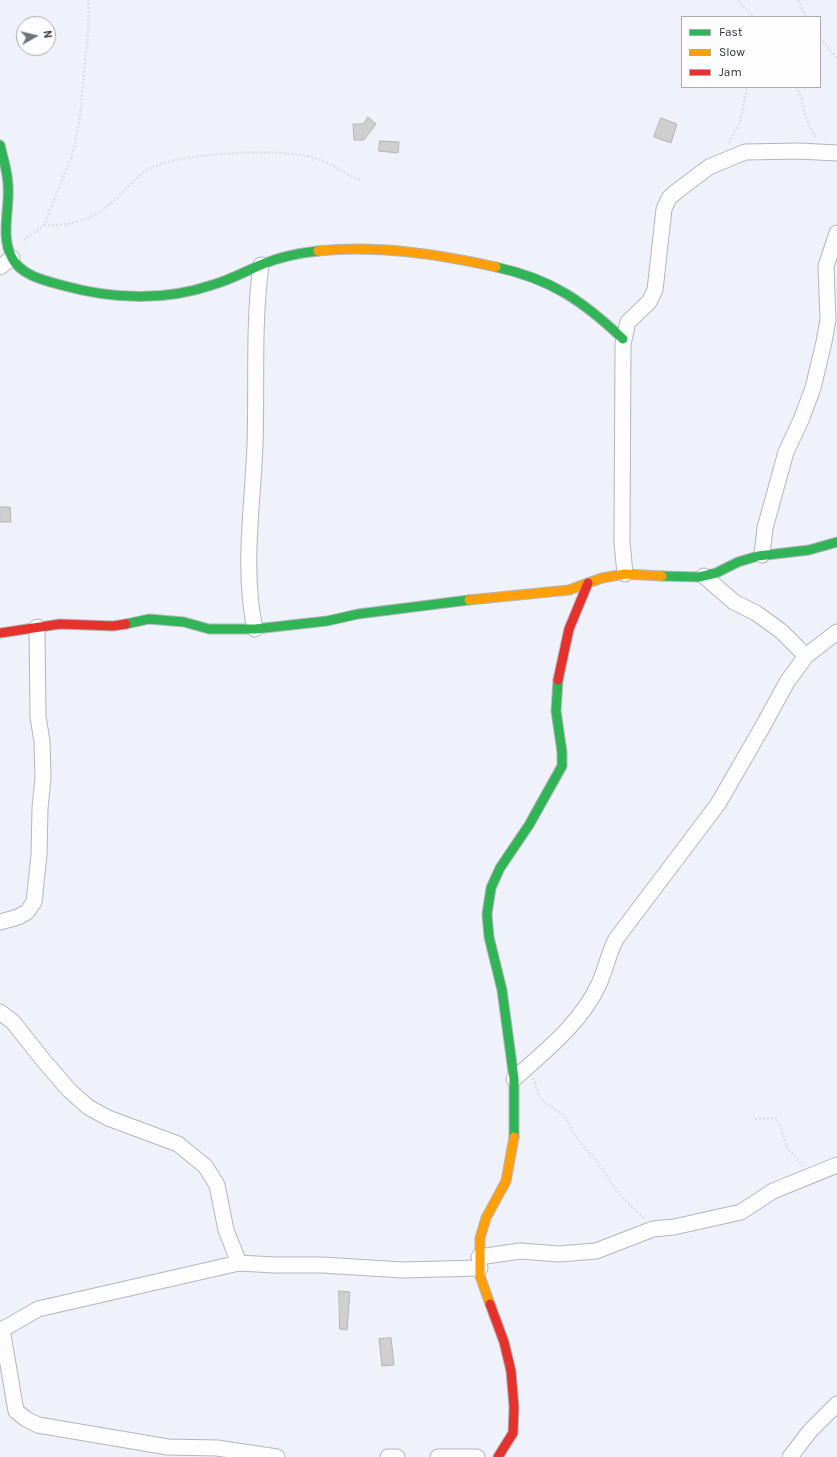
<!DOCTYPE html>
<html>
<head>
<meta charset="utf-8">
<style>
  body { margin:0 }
  #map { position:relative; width:837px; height:1457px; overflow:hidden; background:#eff2fa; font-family:Karla,sans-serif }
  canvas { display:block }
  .legend { position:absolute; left:681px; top:16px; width:140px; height:72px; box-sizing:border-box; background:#fdfdfd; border:1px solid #a9aaac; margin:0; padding:5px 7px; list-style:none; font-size:12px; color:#2b2e33 }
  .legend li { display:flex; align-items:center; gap:8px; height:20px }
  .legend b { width:20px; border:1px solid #a9aaac }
  .north { position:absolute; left:16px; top:16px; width:40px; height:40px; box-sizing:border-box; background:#fdfdfd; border:1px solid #a9aaac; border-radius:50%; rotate:82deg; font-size:11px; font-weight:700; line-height:16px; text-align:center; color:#2b2e33 }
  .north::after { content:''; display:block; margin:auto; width:14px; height:18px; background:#707379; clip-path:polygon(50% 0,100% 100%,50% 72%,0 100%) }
</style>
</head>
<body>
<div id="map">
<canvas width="837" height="1457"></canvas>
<ul class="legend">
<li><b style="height:5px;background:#30b455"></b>Fast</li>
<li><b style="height:5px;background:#ff9f0a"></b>Slow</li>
<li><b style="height:5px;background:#e5322d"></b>Jam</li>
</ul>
<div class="north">N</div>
</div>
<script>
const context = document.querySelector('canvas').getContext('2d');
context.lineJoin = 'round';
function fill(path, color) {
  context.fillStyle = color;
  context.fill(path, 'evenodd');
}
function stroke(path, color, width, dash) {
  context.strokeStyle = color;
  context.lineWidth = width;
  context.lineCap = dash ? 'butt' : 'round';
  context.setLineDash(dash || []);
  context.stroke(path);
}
const building = new Path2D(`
  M 368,117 L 376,124 L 364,140 L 354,140 L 353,124 L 363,124 Z
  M 661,118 L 677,124 L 671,143 L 654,137 Z
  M 380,141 L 399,142 L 398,153 L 379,151 Z
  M 0,507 L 10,507 L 11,522 L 0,522 Z
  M 339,1291 L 350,1292 L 347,1330 L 340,1329 Z
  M 391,1338 L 394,1365 L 382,1366 L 379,1339 Z`);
const path = new Path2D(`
  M 738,0 L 753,17
  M 798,0 L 806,17
  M 820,38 L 837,58
  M 796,87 C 806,104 802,121 817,138
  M 729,143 L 740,122 L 747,87
  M 44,225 C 71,227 96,218 116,199 C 126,189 135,178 147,170 C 175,152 281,148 314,158 C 330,162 344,174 360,180
  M 24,240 L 44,225 L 73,153 L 80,117 L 88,33 L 89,0
  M 533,1078 L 540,1098 L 546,1104 L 561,1113 L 566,1118 L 575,1136 L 599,1164 L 613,1185 L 624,1199 L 645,1219
  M 755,1119 L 776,1118 L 781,1128 L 787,1148 L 803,1166`);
const street = new Path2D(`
  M 0,267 L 12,258
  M 762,555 L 765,528 L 786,452 L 801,420 L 813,388 L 824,342 L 828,320 L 826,266 L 837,233
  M 625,574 L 622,542 L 623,344 L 628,322 L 649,302 L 655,290 L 664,209 L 669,198 L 677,191 L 709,167 L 745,152 L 799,151 L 837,153
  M 704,576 L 734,602 L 756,613 L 781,631 L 806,656
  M 255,629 C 242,569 253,504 255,444 C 257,384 253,325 261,265
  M 0,922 L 18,917 L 27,912 L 34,902 L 39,855 L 40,808 L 43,778 L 42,741 L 38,717 L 37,627
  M 0,1012 L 13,1022 L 44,1061 L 69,1090 L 88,1107 L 108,1118 L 178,1144 L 205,1166 L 217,1185 L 226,1230 L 239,1263
  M 514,1079 C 545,1051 580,1024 598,986 C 606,970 608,954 616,939 L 718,804 L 763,726 L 787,682 L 806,656 L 837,632
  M 479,1257 L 520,1251 L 559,1254 L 596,1251 L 653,1229 L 674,1227 L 741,1212 L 773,1191 L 837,1165
  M 2,1329 L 16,1411 L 26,1419 L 38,1425 L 168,1447 L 217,1448 L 277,1457
  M 0,1331 L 38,1309 L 239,1263 L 274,1265 L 322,1265 L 402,1270 L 480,1268
  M 388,1457 L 397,1457
  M 438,1457 L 477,1457
  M 790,1457 L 810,1431 L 837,1404`);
const fast = new Path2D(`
  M 0,145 C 3,159 8,172 8,186 C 10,209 0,236 12,258 C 21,275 43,280 61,285 C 111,299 162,302 212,285 C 230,280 246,271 263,264 C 280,257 299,253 318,251
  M 496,267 C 551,279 583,301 623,339
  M 662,576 L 699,577 L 716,573 L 738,562 L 758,556 L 809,550 L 837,542
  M 126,624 L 149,619 L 184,622 L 209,629 L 255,629 L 327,621 L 358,614 L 469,600
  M 514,1137 L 514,1079 L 502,990 L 489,937 L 487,914 L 491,888 L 500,868 L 529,825 L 562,766 L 562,752 L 556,711 L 558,680`);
const slow = new Path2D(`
  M 318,251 C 378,245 438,254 496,267
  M 469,600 L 569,590 L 602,578 L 625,574 L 662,576
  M 490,1304 L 480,1276 L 480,1238 L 486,1218 L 506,1181 L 514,1137`);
const jam = new Path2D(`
  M 0,633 L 60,624 L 113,626 L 126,624
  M 558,680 L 569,629 L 588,583
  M 490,1304 L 504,1342 L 511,1371 L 514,1407 L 513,1433 L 498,1457`);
fill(building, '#d0cfd0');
stroke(building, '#b5b4b5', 1);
stroke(street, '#b3b6bc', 17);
stroke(fast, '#b3b6bc', 11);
stroke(slow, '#b3b6bc', 11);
stroke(jam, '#b3b6bc', 11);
stroke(path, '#dedfe1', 2.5, [2, 2]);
stroke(street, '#fdfdfe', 15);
stroke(fast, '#30b455', 9);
stroke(slow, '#ff9f0a', 9);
stroke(jam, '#e5322d', 9);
</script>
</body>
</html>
